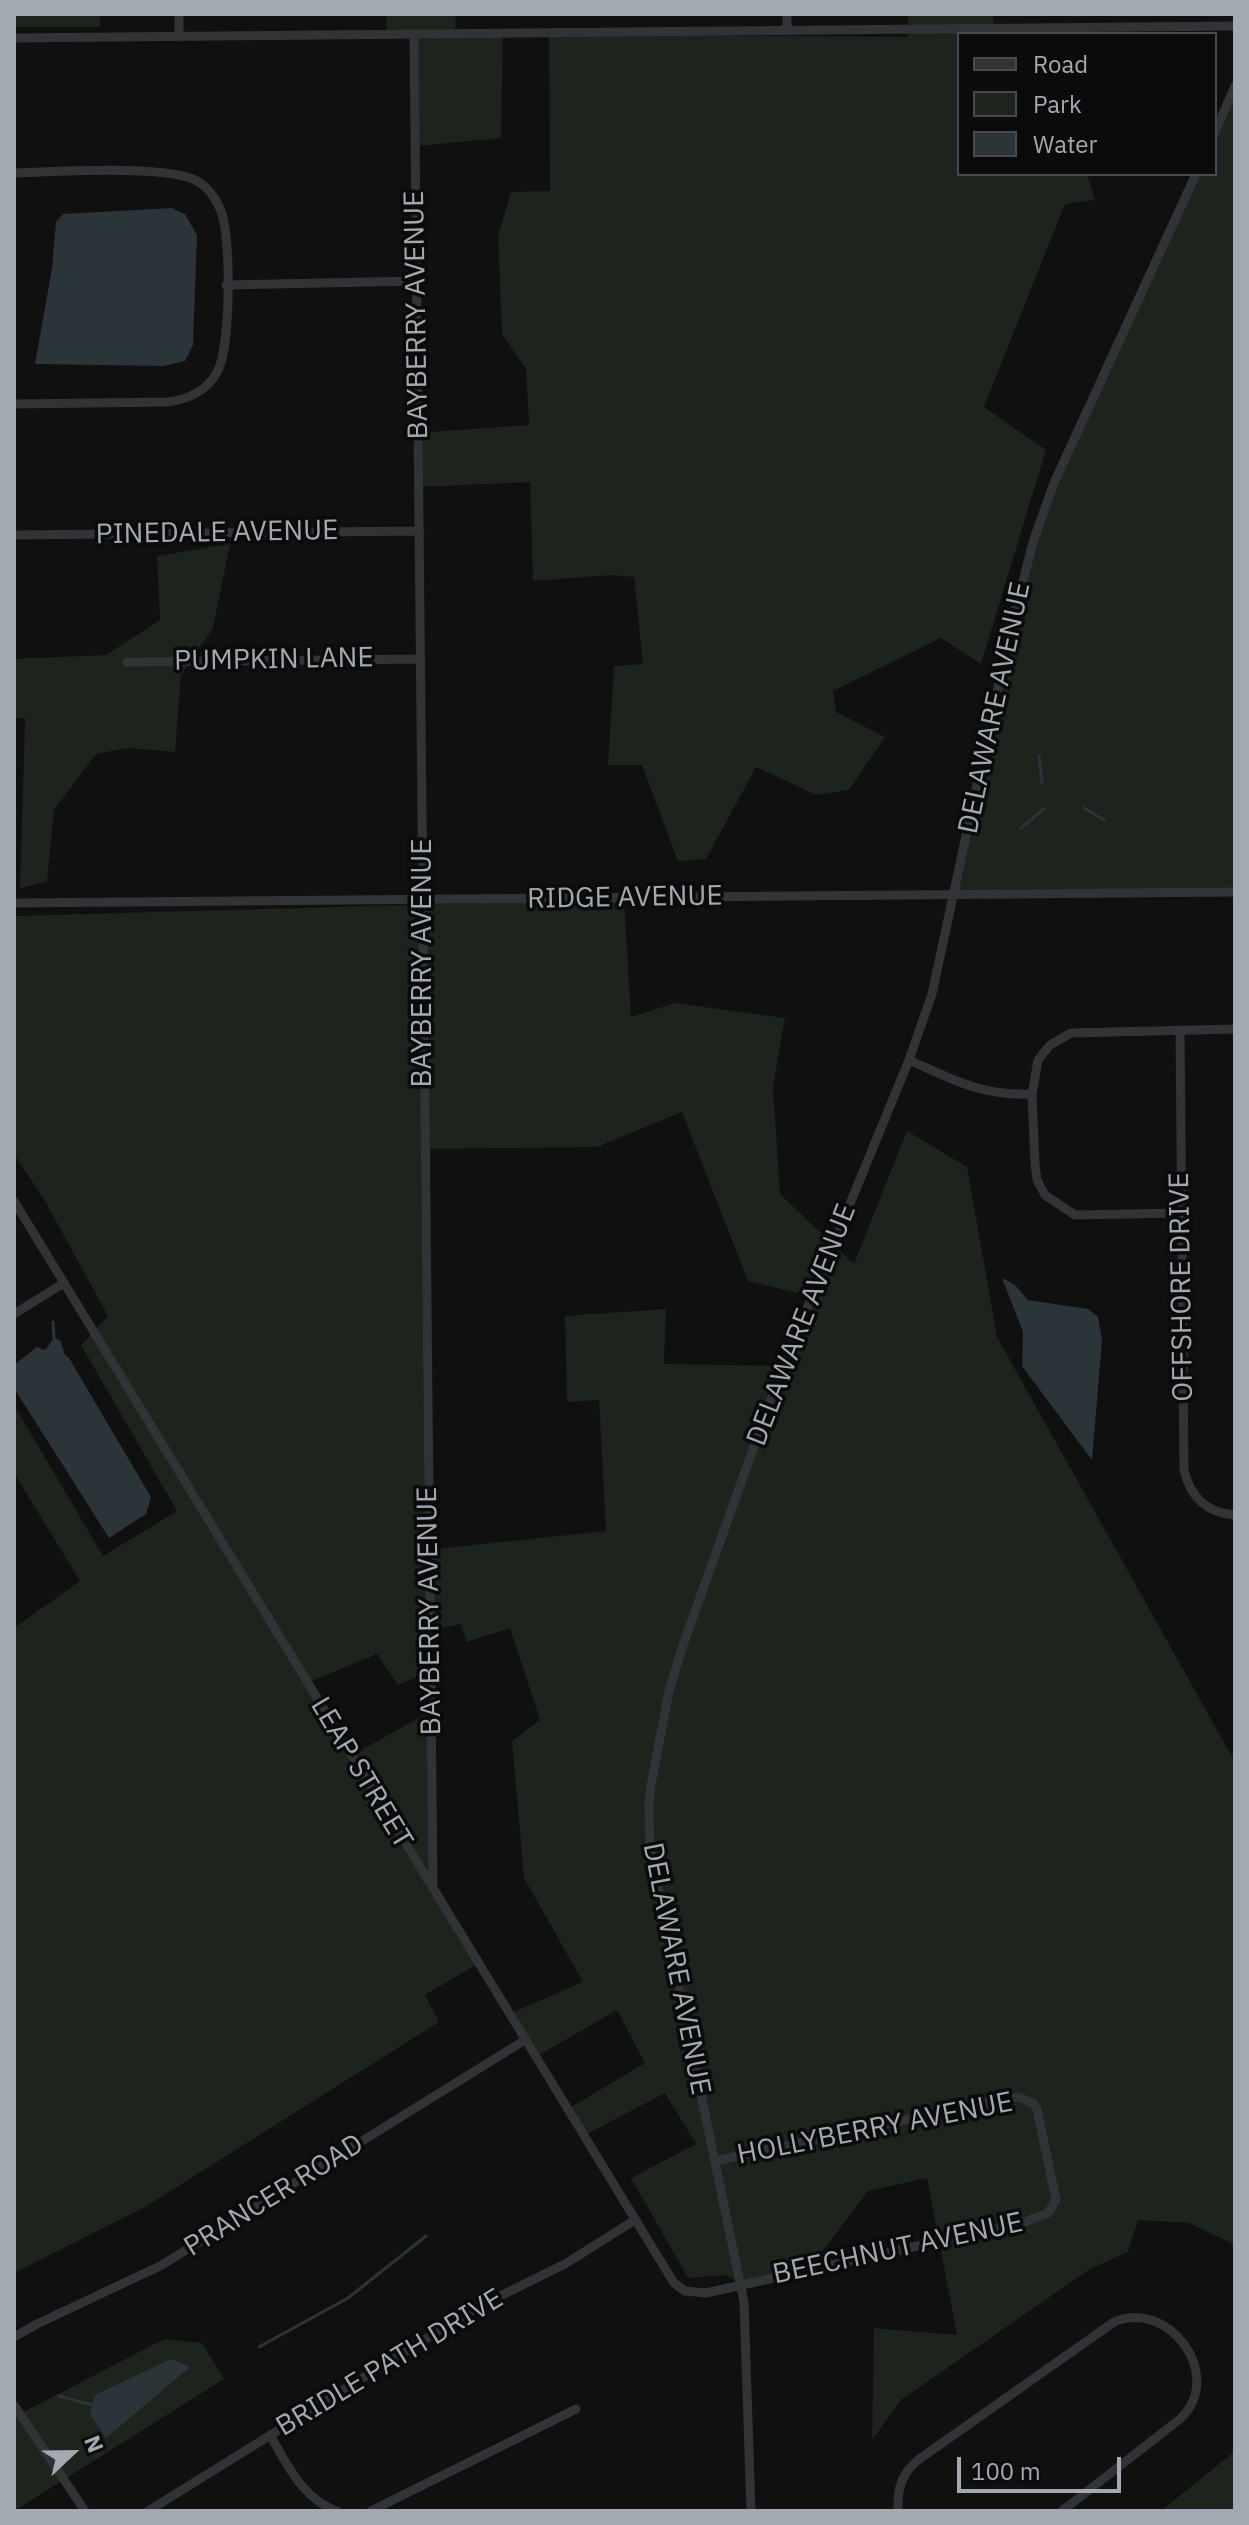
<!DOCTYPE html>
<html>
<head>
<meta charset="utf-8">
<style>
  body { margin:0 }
  #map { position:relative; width:1249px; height:2525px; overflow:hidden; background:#101011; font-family:"IBM Plex Sans",sans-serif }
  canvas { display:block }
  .frame { position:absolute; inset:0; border:16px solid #a2a9b1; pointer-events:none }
  .legend { position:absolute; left:957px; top:32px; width:260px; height:144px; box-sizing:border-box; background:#0b0b0c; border:2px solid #474a4e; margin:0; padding:10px 14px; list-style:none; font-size:24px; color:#a2a9b1 }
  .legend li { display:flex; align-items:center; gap:16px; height:40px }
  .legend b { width:40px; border:2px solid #474a4e }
  .north { position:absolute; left:32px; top:2413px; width:80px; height:80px; -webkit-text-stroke:6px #0b0b0c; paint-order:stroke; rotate:68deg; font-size:22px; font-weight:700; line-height:32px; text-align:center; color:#a2a9b1 }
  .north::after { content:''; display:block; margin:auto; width:28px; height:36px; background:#a2a9b1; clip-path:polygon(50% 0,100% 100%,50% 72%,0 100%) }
  .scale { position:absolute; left:957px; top:2457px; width:164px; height:36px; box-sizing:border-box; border:4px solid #a2a9b1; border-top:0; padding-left:10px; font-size:24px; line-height:28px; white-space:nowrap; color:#a2a9b1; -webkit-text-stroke:6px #0b0b0c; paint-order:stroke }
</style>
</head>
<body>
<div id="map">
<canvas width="1249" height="2525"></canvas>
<div class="frame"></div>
<ul class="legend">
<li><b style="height:10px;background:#313336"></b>Road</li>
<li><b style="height:22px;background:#1d231d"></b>Park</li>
<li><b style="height:22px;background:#2b3439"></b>Water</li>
</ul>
<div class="north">N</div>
<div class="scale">100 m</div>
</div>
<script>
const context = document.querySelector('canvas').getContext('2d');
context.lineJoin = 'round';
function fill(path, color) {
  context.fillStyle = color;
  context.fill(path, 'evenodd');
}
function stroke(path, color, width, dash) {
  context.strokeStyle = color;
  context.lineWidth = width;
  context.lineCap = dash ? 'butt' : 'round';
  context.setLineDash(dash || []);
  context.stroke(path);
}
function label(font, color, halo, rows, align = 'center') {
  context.font = font + ' "IBM Plex Sans",sans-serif';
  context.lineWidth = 7;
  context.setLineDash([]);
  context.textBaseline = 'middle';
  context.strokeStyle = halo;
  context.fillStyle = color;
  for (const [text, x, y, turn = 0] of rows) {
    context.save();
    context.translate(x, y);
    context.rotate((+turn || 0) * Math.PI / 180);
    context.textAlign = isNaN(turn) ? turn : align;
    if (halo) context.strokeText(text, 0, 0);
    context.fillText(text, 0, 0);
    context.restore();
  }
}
const green = new Path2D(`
  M 14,14 L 100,14 L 100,27 L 14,27 Z
  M 386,14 L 456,14 L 455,33 L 503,34 L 501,138 L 417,146 L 413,34 L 387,35 Z
  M 908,14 L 992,14 L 997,34 L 959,34 L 959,174 L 1087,174 L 1095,200 L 1065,204 L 984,407 L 1046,450 L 981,664 L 941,638 L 833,691 L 836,712 L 885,737 L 849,790 L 816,795 L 756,767 L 706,859 L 678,861 L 642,765 L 608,765 L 614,666 L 643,664 L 634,577 L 612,575 L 533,581 L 530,482 L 417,487 L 416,433 L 529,425 L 526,369 L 502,334 L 498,236 L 511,192 L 550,191 L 549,34 L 908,37 Z
  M 1235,86 L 1235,893 L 954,893 L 1034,539 L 1195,174 L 1215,174 L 1215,130 Z
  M 230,544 L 213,628 L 181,675 L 175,752 L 127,748 L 96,754 L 54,810 L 47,882 L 20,888 L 25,718 L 14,719 L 14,659 L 106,655 L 160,620 L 157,556 Z
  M 624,899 L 631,1017 L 675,1003 L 785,1018 L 773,1087 L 780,1194 L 854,1264 L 907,1131 L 967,1167 L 997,1337 L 1235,1762 L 1235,2245 L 1189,2223 L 1138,2220 L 1128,2252 L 1090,2269 L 901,2400 L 872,2440 L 874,2328 L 957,2335 L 927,2178 L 868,2191 L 809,2269 L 740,2283 L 727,2275 L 688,2278 L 631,2178 L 696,2144 L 665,2093 L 583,2136 L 566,2110 L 645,2063 L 617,2010 L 534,2058 L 507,2015 L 583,1982 L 524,1878 L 512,1741 L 540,1720 L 510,1628 L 467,1642 L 461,1624 L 425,1632 L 431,1671 L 398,1685 L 377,1654 L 304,1684 L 349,1757 L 431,1711 L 434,1897 L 476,1965 L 425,1995 L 439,2022 L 145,2207 L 14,2273 L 14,1628 L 80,1581 L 14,1473 L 14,1405 L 103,1556 L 177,1511 L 81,1345 L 108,1316 L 45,1201 L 14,1154 L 14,916 ZM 682,1112 L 748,1281 L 810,1296 L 784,1366 L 664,1364 L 666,1309 L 565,1316 L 567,1402 L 599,1400 L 606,1531 L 425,1550 L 421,1149 L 597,1147 Z
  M 164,2339 L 202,2343 L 224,2379 L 14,2511 L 14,2410 L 18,2415 Z
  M 1235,2451 L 1235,2511 L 1161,2511 Z`);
const water = new Path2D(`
  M 172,208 L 185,214 L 197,235 L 193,345 L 185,361 L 163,366 L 35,364 L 52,268 L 56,222 L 63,214 Z
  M 1002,1278 L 1015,1285 L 1028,1300 L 1088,1309 L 1098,1317 L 1102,1340 L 1092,1460 L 1022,1366 L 1023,1332 Z
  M 54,1338 L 60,1340 L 65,1355 L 69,1358 L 151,1497 L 146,1514 L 109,1538 L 14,1388 L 14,1365 L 37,1347 L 45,1350 Z
  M 171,2359 L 190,2367 L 106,2438 L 90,2415 L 95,2395 Z`);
const stream = new Path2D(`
  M 1039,756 L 1042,783
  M 1084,808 L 1104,820
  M 1021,828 L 1044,809
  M 53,1322 L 54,1338
  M 259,2347 L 348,2298 L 426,2236
  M 59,2396 L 92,2405`);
const minor = new Path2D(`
  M 179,14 L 179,37
  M 787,14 L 787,31
  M 414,34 L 433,1888
  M 14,38 L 1235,26
  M 1215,132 L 1235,86
  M 14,173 C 51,172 170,164 197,181 C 209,188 218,201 222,214 C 231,240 231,349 217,372 C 207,391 187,400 167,402 L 14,404
  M 226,285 L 417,281
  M 14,535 L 420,531
  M 127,662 L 421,659
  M 14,903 L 1235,892
  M 1180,1030 L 1184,1470 C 1190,1497 1207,1513 1235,1515
  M 909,1060 C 954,1080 981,1096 1032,1094
  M 14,1201 L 674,2283 L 685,2291 L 706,2293 L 1025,2222 L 1048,2213 L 1056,2200 L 1037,2109 L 1034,2104 L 1019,2097 L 1003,2099 L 715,2161
  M 1180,1213 L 1075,1215 L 1045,1195 L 1037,1180 L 1035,1164 L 1032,1094 L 1038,1060 L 1050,1045 L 1071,1033 L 1235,1029
  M 14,1314 L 64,1283
  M 14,2337 L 37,2324 L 162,2265 L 525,2040
  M 14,2405 L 85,2511
  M 270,2435 C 287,2464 303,2500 337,2511
  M 148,2511 L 474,2309 L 565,2264 L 635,2220
  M 371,2511 L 576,2409
  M 751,2511 L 744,2302 L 650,1848 L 649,1804 L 651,1785 L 669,1691 L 683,1645 L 780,1374 L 909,1060 L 932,994 L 1011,627 L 1034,539 L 1054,483 L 1196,174
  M 898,2511 C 897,2490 901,2474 918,2460 L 1114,2322 C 1169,2298 1226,2376 1180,2419 L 1062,2511`);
const streetNames = [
  ["BAYBERRY AVENUE",417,315,-91],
  ["PINEDALE AVENUE",217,533,-1],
  ["PUMPKIN LANE",274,660,-1],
  ["DELAWARE AVENUE",995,708,-78],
  ["RIDGE AVENUE",625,898,-1],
  ["BAYBERRY AVENUE",423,963,-90],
  ["OFFSHORE DRIVE",1182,1287,-91],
  ["DELAWARE AVENUE",802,1325,-69],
  ["BAYBERRY AVENUE",430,1611,-91],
  ["LEAP STREET",361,1773,59],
  ["DELAWARE AVENUE",676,1969,79],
  ["HOLLYBERRY AVENUE",875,2129,-11],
  ["PRANCER ROAD",274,2196,-32],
  ["BEECHNUT AVENUE",898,2249,-12],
  ["BRIDLE PATH DRIVE",390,2363,-31]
];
fill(green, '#1d231d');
fill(water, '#2b3439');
stroke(stream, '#2b3439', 3);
stroke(minor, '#313336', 9);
label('28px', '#a2a9b1', '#0b0b0c', streetNames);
</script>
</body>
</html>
